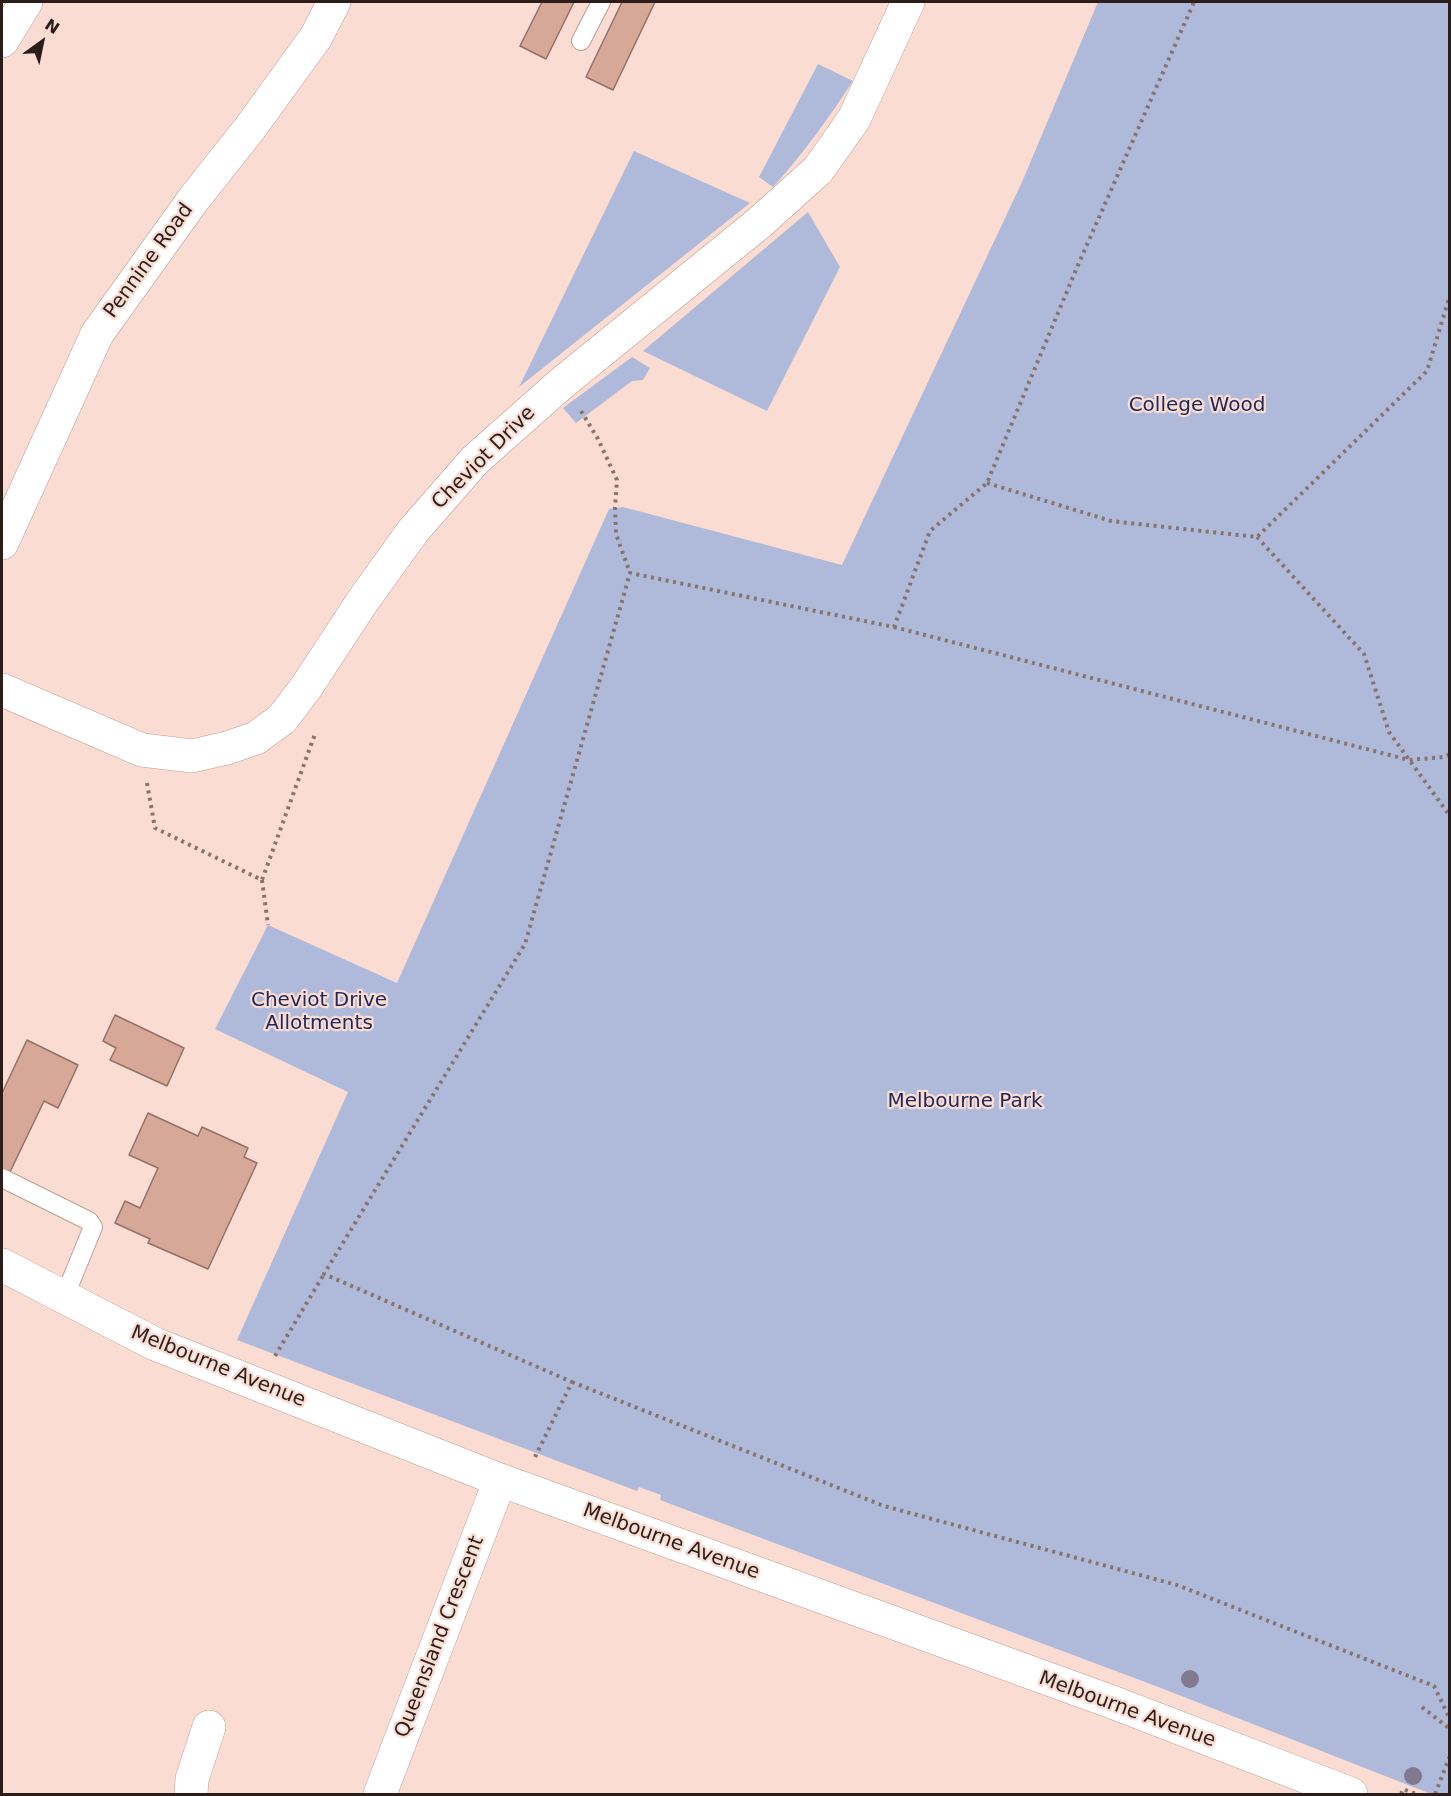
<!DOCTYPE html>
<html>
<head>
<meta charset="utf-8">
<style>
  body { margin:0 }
  #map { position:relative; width:1451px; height:1796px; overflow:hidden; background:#fadcd2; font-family:"DejaVu Sans",sans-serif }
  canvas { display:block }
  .frame { position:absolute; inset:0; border:3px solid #2b1e1a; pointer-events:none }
  .north { position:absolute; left:12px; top:12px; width:60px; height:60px; -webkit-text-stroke:4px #fadcd2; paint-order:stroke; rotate:33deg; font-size:16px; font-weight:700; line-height:24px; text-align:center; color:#2b1e1a }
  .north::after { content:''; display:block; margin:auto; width:21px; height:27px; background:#2b1e1a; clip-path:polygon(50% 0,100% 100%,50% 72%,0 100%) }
</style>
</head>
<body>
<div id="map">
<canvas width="1451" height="1796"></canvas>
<div class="frame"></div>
<div class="north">N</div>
</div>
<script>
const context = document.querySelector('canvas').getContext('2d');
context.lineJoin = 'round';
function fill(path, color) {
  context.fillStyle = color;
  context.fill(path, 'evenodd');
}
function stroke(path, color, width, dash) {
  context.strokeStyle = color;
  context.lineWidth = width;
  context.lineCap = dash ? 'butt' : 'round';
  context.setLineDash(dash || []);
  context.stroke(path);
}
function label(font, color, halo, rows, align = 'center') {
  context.font = font + ' "DejaVu Sans",sans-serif';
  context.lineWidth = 4.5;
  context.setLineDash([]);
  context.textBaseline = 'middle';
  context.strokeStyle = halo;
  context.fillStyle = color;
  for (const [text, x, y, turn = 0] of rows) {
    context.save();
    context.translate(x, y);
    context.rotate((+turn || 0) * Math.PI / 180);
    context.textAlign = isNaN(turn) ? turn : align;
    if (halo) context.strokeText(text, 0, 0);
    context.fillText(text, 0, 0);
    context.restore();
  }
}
const green = new Path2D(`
  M 1098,2 L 1449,2 L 1449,1794 L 1431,1794 L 1161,1688 L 660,1500 L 661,1495 L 639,1487 L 637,1491 L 237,1340 L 348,1092 L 215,1029 L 268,925 L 397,983 L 609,509 L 623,507 L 842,565 L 1022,182 Z
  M 818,64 L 853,81 C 828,119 803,154 773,187 L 759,177 Z
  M 634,151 L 750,203 L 519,387 Z
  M 808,212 L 840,267 L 767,411 L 643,351 Z
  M 632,357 L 650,368 L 643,380 L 632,381 L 576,423 L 563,408 Z`);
const building = new Path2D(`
  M 542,2 L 574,2 L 546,59 L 520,46 Z
  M 622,2 L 655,2 L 613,90 L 586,77 Z
  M 115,1015 L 184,1048 L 167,1086 L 110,1060 L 116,1048 L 103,1041 Z
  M 27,1040 L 78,1065 L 58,1108 L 44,1101 L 9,1174 L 2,1171 L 2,1093 Z
  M 148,1113 L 198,1136 L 202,1127 L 248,1148 L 244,1157 L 257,1163 L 208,1269 L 148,1243 L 150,1239 L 115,1223 L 125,1201 L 140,1208 L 158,1168 L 129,1155 Z`);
const path = new Path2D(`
  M 581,411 L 598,439 L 617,480 L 615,508 L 616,534 L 630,573
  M 987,483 L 1111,521 L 1257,537 L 1427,371 L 1450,295
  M 1257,537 L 1364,654 L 1389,732 L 1450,816
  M 894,627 L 1409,760 L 1444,757 L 1450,754
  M 147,783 L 155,828 L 262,880 L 315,734
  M 262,880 L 268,925
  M 275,1356 L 324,1274
  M 572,1382 L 884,1506 L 1177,1585 L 1434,1686 L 1450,1719
  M 535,1457 L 572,1382 L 324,1274 L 525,944 L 630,573 L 894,627 L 930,531 L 987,483 L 1078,265 L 1194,2
  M 1422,1707 L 1450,1729
  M 1401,1794 L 1403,1789 L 1416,1794
  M 1435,1794 L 1450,1756`);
const lane = new Path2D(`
  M 581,41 L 601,2
  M 2,1178 L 89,1221 L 93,1227 L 64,1298`);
const street = new Path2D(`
  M 2,41 L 26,2
  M 2,543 L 97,334 L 193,200 L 250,128 L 316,37 L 334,2
  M 2,690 L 142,750 L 192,756 L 227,748 L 256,738 L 282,719 L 307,686 L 362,602 L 413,531 L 475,460 L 562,383 L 759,223 L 818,170 L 854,119 L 908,2
  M 2,1265 L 155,1344 L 500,1480 L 1112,1702 L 1351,1794
  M 191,1794 L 192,1779 L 209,1727
  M 380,1794 L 500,1480`);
const trees = [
  [1190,1679],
  [1413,1776]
];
const streetNames = [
  ["Pennine Road",149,261,-54],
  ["Cheviot Drive",484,458,-45],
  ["Melbourne Avenue",218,1367,22],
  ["Melbourne Avenue",671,1542,20],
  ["Queensland Crescent",440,1637,-69],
  ["Melbourne Avenue",1127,1710,20]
];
const parkNames = [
  ["College Wood",1197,406],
  ["Cheviot Drive",319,1001],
  ["Allotments",319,1024],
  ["Melbourne Park",965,1102]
];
fill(green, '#afbada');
fill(building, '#d7a798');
stroke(building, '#937167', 1.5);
stroke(lane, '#c19d92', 20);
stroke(street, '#c19d92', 34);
stroke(path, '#88746d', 4, [3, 4.5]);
stroke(lane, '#fff', 18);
stroke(street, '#fff', 33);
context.fillStyle = '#807990';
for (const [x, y] of trees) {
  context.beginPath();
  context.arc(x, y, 9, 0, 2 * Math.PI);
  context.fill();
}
label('20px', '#2b1e1a', '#fadcd2', streetNames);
label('20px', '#1d285a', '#fadcd2', parkNames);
</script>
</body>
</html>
